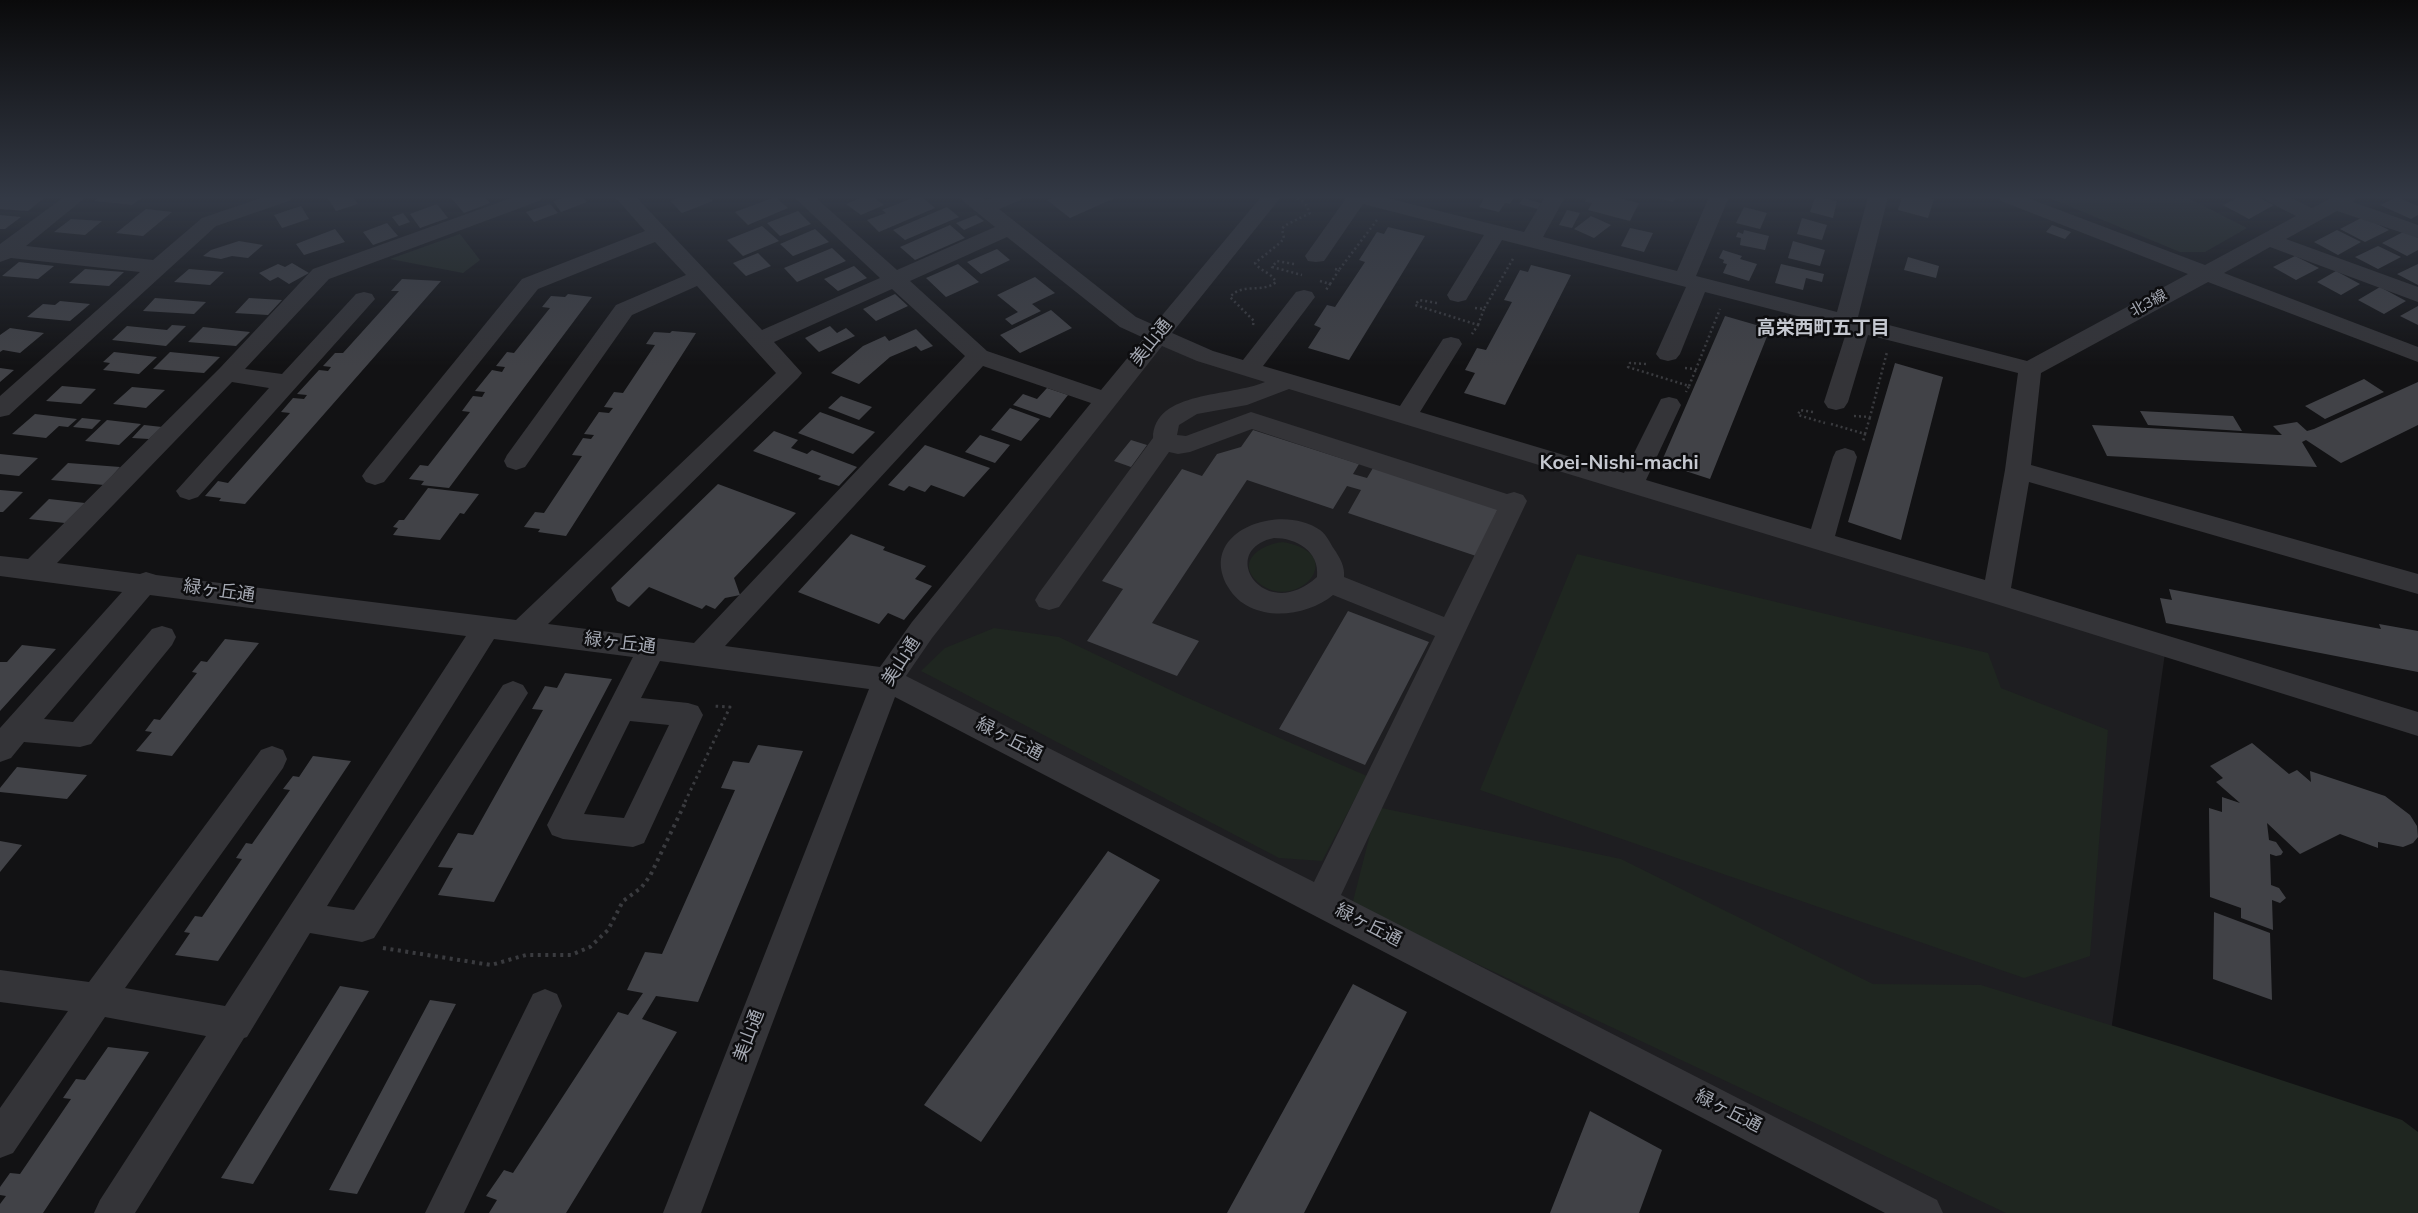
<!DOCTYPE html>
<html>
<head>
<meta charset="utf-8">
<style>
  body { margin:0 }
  canvas { display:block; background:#121214 }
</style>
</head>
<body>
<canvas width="2418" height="1213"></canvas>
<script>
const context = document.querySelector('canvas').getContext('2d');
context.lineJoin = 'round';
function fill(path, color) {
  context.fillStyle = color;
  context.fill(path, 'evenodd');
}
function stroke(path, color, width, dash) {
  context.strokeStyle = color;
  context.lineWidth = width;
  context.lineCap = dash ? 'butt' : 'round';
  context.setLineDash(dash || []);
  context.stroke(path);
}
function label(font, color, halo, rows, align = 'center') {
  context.font = font + ' "Nunito Sans","Noto Sans JP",sans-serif';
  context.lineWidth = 5;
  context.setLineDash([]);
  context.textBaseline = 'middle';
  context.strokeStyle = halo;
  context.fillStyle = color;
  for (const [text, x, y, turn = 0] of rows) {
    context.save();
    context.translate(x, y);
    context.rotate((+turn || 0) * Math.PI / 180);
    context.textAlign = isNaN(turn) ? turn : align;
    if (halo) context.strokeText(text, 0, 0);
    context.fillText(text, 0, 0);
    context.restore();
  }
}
const built = new Path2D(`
  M 1157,336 L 2166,646 L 2085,1213 L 1924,1213 L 887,680 Z`);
const green = new Path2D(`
  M 2047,197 L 2186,197 L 2247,228 L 2205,252 L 2180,252 Z
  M 460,234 L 480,260 L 463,273 L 390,259 Z
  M 1283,542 C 1352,554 1296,614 1259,583 C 1234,562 1261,544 1283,542 Z
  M 1577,554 L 1988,653 L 2001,688 L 2108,730 L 2090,956 L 2024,978 L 1480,790 Z
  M 994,628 L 1059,637 L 1181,695 L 1367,776 L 1322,861 L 1279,858 L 921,671 L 945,648 Z
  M 1377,807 L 1621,859 L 1873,984 L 1981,985 L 2178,1046 L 2402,1120 L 2418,1132 L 2418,1213 L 2006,1213 L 1352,905 Z`);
const building = new Path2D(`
  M 3,197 L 37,197 L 44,198 L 28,211 L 0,209 L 0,199 Z
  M 99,197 L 143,197 L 132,205 L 94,201 Z
  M 327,197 L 353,197 L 358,204 L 336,211 Z
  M 456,197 L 485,197 L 490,203 L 464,213 L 451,198 Z
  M 567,197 L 582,197 L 587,202 L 561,212 L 553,201 Z
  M 681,197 L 709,197 L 713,201 L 682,213 L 670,201 Z
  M 775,197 L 788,208 L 748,225 L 735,212 Z
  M 863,197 L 873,197 L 884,205 L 861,215 L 846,204 Z
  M 915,197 L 922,197 L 935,208 L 879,232 L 867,220 L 886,213 L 882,210 Z
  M 1056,197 L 1117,197 L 1070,218 L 1047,200 Z
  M 1485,197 L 1514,197 L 1510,204 L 1505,203 L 1499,212 L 1479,207 Z
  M 1587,197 L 1614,197 L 1639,203 L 1630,221 L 1588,210 L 1592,203 L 1585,202 Z
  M 1655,197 L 1677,197 L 1673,202 Z
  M 1815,197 L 1837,201 L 1833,218 L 1810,212 Z
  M 1902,197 L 1924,197 L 1934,199 L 1928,218 L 1898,210 Z
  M 2239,197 L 2257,197 L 2274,205 L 2249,219 L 2223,205 Z
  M 2397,197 L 2418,206 L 2418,215 L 2411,219 L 2380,205 Z
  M 1523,198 L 1541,203 L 1538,209 L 1519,204 Z
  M 437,204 L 448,218 L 420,228 L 410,214 Z
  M 550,204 L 558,213 L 534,222 L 526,212 Z
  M 301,206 L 309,219 L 282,228 L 274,215 Z
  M 947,207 L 959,217 L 905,240 L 893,230 Z
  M 1744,207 L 1767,213 L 1760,229 L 1736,223 Z
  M 146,209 L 172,212 L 143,236 L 116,233 Z
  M 1567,210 L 1580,213 L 1572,228 L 1559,225 Z
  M 798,211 L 811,224 L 780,236 L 767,223 Z
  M 403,213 L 410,222 L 399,226 L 392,217 Z
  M 0,215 L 21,217 L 5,229 L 0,229 Z
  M 976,215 L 984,221 L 964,230 L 956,223 Z
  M 1591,216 L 1611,225 L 1594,238 L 1574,229 Z
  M 2363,217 L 2389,230 L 2365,242 L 2340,229 Z
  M 1802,218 L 1827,225 L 1822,240 L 1797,234 Z
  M 71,219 L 102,221 L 85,235 L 54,232 Z
  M 387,223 L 398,236 L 373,245 L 363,232 Z
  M 950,225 L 965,238 L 915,260 L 900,247 Z
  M 2052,225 L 2071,232 L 2065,239 L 2046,232 Z
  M 762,226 L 779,241 L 743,256 L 727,240 Z
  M 1388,227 L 1425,236 L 1349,360 L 1308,348 L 1321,328 L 1314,325 L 1327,305 L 1335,307 L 1365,262 L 1359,260 L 1377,232 L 1384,234 Z
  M 1630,228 L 1653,233 L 1644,252 L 1621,246 Z
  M 335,229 L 345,242 L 304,255 L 296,244 Z
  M 815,229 L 829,242 L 793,256 L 780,244 Z
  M 1744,230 L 1769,236 L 1765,250 L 1740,245 L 1741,238 L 1736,237 L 1738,232 L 1743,234 Z
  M 2337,230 L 2361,242 L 2338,255 L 2314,242 Z
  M 2405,231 L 2418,238 L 2418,250 L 2407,256 L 2382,243 Z
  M 239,241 L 263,245 L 248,258 L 232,256 L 221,259 L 203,256 L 211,250 Z
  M 1793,241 L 1825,250 L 1820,266 L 1788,258 Z
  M 2378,246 L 2401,257 L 2378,269 L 2355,257 Z
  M 832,248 L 846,261 L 797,282 L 784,268 Z
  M 997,249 L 1010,260 L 981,274 L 967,262 Z
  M 1723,250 L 1742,256 L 1740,259 L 1757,264 L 1749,281 L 1723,273 L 1727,264 L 1723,263 L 1724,260 L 1719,258 Z
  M 758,253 L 771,266 L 746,276 L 733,263 Z
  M 2295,256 L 2319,268 L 2296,280 L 2273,267 Z
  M 1908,257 L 1939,266 L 1936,278 L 1904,270 Z
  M 19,262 L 54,266 L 38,279 L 2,276 Z
  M 292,263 L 309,273 L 289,284 L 278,277 L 270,281 L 259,273 L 278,264 L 285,267 Z
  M 958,264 L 979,282 L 946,297 L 926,278 Z
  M 1781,264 L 1824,274 L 1822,282 L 1806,278 L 1803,290 L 1775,283 Z
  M 2418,264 L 2418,285 L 2397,274 Z
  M 1531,265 L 1571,275 L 1505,405 L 1464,393 L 1475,373 L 1465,370 L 1477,348 L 1486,350 L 1512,302 L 1504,300 L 1520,270 L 1528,272 Z
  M 854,266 L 867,278 L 838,291 L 824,279 Z
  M 85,269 L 124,272 L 109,286 L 69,283 Z
  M 189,269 L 224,272 L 210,285 L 174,282 Z
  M 2336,271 L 2360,284 L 2341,295 L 2317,282 Z
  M 1035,277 L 1055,293 L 1032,304 L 1041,311 L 1012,325 L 1005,319 L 1018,312 L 997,295 Z
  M 402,279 L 441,281 L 245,504 L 219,501 L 221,498 L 205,496 L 218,481 L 228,483 L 290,413 L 281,412 L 293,398 L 304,399 L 307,395 L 297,394 L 319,370 L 328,371 L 331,367 L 323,366 L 335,353 L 343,353 L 399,291 L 391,291 Z
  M 2380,287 L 2406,301 L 2384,314 L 2358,300 Z
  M 568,294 L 592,297 L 449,488 L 421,485 L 424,481 L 409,479 L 420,465 L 428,466 L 470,412 L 462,411 L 473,396 L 482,397 L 485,392 L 475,391 L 492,370 L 502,372 L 505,367 L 496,366 L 507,352 L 514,353 L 550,308 L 542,307 L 551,296 L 565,297 Z
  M 895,294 L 908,306 L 876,321 L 863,309 Z
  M 155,298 L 206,302 L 194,314 L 143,311 Z
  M 249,298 L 282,300 L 268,315 L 235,313 Z
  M 60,301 L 90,304 L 70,321 L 27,317 L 43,304 L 55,305 Z
  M 2418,306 L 2418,325 L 2400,316 Z
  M 1051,310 L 1072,328 L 1020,353 L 1000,335 Z
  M 1725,316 L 1770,329 L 1710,479 L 1661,463 Z
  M 172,325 L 186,326 L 166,346 L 112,340 L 127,326 L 167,330 Z
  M 830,326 L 837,333 L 846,328 L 855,336 L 819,352 L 805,338 Z
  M 203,327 L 250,332 L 236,346 L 188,342 Z
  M 10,328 L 44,333 L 20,353 L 3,350 L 0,352 L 0,335 Z
  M 916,329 L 933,346 L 921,351 L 916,346 L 890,357 L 859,384 L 831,373 L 863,346 L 885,336 L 889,341 Z
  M 672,331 L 696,333 L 566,536 L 538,532 L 540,529 L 524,527 L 535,512 L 544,513 L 582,456 L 572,455 L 583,438 L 591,439 L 594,435 L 584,434 L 599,412 L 609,413 L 613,408 L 604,407 L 614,392 L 623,393 L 655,345 L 646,344 L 654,332 L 670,333 Z
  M 114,352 L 157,357 L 139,374 L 103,370 L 110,363 L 103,362 Z
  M 170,352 L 220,357 L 204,373 L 153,369 Z
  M 1895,363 L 1943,377 L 1901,540 L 1848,522 Z
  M 0,368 L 14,370 L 0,382 Z
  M 2364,379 L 2384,392 L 2325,419 L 2305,406 Z
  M 2418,382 L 2418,425 L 2341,463 L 2306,440 L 2302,442 L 2317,467 L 2107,456 L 2092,425 L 2278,435 L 2282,435 L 2273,426 L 2297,422 L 2307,431 L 2314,429 Z
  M 62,386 L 96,389 L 81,404 L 46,401 Z
  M 132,387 L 165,390 L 146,408 L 113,404 Z
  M 1047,388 L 1068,395 L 1050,418 L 1013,405 L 1023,394 L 1037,399 Z
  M 841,396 L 872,407 L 859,420 L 828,408 Z
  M 1010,408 L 1040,419 L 1021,441 L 991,430 Z
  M 2140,411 L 2233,416 L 2242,431 L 2148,425 Z
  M 820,412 L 875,432 L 853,454 L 798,433 Z
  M 35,414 L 77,419 L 68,427 L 59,426 L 46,438 L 12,434 Z
  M 82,418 L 101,420 L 92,429 L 73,427 Z
  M 107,420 L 141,424 L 119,445 L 85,441 Z
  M 144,425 L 162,427 L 149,439 L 132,438 Z
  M 1253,430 L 1359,464 L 1353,474 L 1367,478 L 1373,468 L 1498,509 L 1476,556 L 1348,513 L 1361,490 L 1347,486 L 1333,509 L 1247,480 L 1152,623 L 1199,641 L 1177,676 L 1087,641 L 1123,589 L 1102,581 L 1182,469 L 1202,476 L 1217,454 L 1241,447 Z
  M 774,431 L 798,440 L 791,448 L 807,454 L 812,450 L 857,467 L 839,486 L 818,479 L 821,476 L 753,451 Z
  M 980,435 L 1010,445 L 995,463 L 965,452 Z
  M 1131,440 L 1147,445 L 1131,467 L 1114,461 Z
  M 925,445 L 990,468 L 964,497 L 931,485 L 925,492 L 909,486 L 904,491 L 888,485 Z
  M 0,454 L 38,458 L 19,476 L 0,474 Z
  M 68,463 L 120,467 L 104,485 L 51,480 Z
  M 718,484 L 796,513 L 734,578 L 740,595 L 725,598 L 715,609 L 706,605 L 702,609 L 649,587 L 629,607 L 617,601 L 611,588 Z
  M 428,488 L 479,494 L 464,514 L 460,513 L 440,540 L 393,535 L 398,528 L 393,527 L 399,520 L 404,520 Z
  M 0,490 L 23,492 L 3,512 L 0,512 Z
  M 49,499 L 85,503 L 65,523 L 29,519 Z
  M 851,534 L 885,547 L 883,550 L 926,566 L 915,579 L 932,586 L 904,620 L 888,613 L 879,624 L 798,592 Z
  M 2169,589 L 2381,629 L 2379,624 L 2418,631 L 2418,672 L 2166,623 L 2160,598 L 2172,600 Z
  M 1348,611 L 1429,642 L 1365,765 L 1279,729 Z
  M 225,639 L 259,643 L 172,756 L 136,751 L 152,732 L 145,731 L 154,719 L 160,720 L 197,673 L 192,672 L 201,661 L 207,662 Z
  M 22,645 L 56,649 L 0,711 L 0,662 L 7,662 Z
  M 565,673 L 612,679 L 494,902 L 438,895 L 453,868 L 438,867 L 458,833 L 473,835 L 543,710 L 532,709 L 545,686 L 557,688 Z
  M 2252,743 L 2289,774 L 2297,770 L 2311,782 L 2310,771 L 2385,796 L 2410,815 L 2417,826 L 2418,837 L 2413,843 L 2403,847 L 2378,842 L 2378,848 L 2340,834 L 2300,854 L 2267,823 L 2269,840 L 2276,842 L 2283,852 L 2281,855 L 2276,856 L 2270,854 L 2271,885 L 2279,888 L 2286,898 L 2280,903 L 2272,900 L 2273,930 L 2241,918 L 2241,908 L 2210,897 L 2209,808 L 2222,812 L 2222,797 L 2240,803 L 2216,782 L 2223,778 L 2210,766 Z
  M 758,745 L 803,751 L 698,1002 L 656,996 L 642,1019 L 677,1032 L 566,1213 L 489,1213 L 497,1200 L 486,1196 L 504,1170 L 513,1173 L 618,1012 L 628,1015 L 643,993 L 627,990 L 645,952 L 662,954 L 735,790 L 721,788 L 733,761 L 749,763 Z
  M 313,756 L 351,761 L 218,961 L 175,955 L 190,933 L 184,932 L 195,916 L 202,917 L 242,859 L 236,858 L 246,843 L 252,844 L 290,790 L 283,789 L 293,776 L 299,777 Z
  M 17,767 L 87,775 L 67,799 L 0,792 L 0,788 Z
  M 0,841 L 22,845 L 0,872 Z
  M 1108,851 L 1160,880 L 981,1142 L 924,1105 Z
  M 2214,912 L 2270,933 L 2272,1000 L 2213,979 Z
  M 1353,984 L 1407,1012 L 1304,1213 L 1227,1213 Z
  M 340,986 L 369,991 L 253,1184 L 221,1178 Z
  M 430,1000 L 456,1004 L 357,1194 L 329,1190 Z
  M 108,1047 L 149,1052 L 43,1213 L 0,1213 L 0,1204 L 6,1196 L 0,1195 L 0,1187 L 10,1173 L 20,1174 L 71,1099 L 63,1098 L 76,1079 L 85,1080 Z
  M 1590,1111 L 1662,1150 L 1639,1213 L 1550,1213 Z`);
const pathFar2 = new Path2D(`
  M 1294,264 L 1277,261 L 1272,267 L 1302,275
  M 1335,269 L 1339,270 L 1377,220
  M 1320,281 L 1330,284 L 1326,290
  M 1330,284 L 1339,270
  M 1437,303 L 1419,300 L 1415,305 L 1478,325 L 1472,334
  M 1475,308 L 1484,309 L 1514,257
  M 1253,325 L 1254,321 L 1230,297 C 1243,282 1262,294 1276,282 C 1271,272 1261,272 1255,263 L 1281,242 L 1284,238 L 1282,229 L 1284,226 L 1310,213 L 1305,203 L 1295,197
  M 1478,325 L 1484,309
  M 1646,364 L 1630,363 L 1628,367 L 1689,386 L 1686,392
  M 1685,368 L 1696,369 L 1720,309
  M 1689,386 L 1696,369
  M 1813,412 L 1800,410 L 1798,415 L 1825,423
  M 1854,416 L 1870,417 L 1887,352
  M 1831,424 L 1865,434 L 1863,442
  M 1865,434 L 1870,417`);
const pathFar1 = new Path2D(`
  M 685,802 L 730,707 L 712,706`);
const path = new Path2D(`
  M 383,948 L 491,965 L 526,955 L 571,955 L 590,947 L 608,930 L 623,901 L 641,888 L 650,876 L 686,801`);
const minor = new Path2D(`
  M 64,197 L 86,197 L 26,246 L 153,260 L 202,218 L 264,197 L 292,197 L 289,201 L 216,226 L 9,415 L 0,417 L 0,396 L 140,272 L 11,258 L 0,262 L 0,244 Z
  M 514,197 L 542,197 L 539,201 L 329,279 L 245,369 L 282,374 L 356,294 L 364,292 L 372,294 L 375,299 L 198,497 L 189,500 L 180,497 L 176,491 L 269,388 L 232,382 L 57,563 L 140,574 L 146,572 L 156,575 L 516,620 L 776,373 L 697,286 L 632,315 L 525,467 L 516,470 L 507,467 L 504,461 L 507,455 L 616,305 L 686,275 L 655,242 L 538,289 L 384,482 L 375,485 L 366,482 L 362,476 L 366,470 L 522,279 L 645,231 L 615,197 L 636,197 L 762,330 L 880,278 L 794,197 L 815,197 L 897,270 L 995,227 L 963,201 L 960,197 L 982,197 L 986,200 L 995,197 L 1022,197 L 1019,201 L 999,209 L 1136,317 L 1154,325 L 1261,197 L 1281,197 L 1172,333 L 1213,351 L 1243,360 L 1296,292 L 1304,290 L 1312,292 L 1315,297 L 1263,366 L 1400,406 L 1443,339 L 1451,337 L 1459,339 L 1462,344 L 1420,412 L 1624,473 L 1661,399 L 1669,397 L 1677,399 L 1681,405 L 1646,480 L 1811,529 L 1833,457 L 1836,451 L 1845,448 L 1854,451 L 1857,457 L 1835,536 L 1985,580 L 2005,470 L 2018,373 L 1868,335 L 1848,402 L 1844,408 L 1836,410 L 1828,408 L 1824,402 L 1847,330 L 1836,326 L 1705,292 L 1680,354 L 1676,359 L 1668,361 L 1660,359 L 1656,354 L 1686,287 L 1502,240 L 1466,300 L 1458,302 L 1450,300 L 1447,295 L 1484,235 L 1363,204 L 1324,261 L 1316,262 L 1308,261 L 1305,256 L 1347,197 L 1383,197 L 1524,232 L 1545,197 L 1565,197 L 1543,237 L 1677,271 L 1709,197 L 1729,197 L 1696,276 L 1837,312 L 1868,197 L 1888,197 L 1858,317 L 2027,361 L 2188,274 L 2001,201 L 1998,197 L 2025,197 L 2205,265 L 2296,216 L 2267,201 L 2264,197 L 2289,197 L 2312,208 L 2333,197 L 2357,197 L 2353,202 L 2418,225 L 2418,238 L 2337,211 L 2286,239 L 2418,287 L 2418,302 L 2270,247 L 2224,273 L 2418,347 L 2418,362 L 2208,282 L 2041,373 L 2031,465 L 2418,574 L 2418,594 L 2029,482 L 2011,588 L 2418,712 L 2418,736 L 1996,604 L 1289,389 L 1247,405 L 1197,414 L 1179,425 L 1177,435 L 1186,436 L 1251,412 L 1507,494 L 1514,492 L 1523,495 L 1527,501 L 1341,895 L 1937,1200 L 1943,1213 L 1885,1213 L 895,697 L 701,1213 L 663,1213 L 869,689 L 660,661 L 641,698 L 688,703 L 698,706 L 703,715 L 644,843 L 633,847 L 563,839 L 552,835 L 547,825 L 633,657 L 494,639 L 327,906 L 354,910 L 503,685 L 513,681 L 523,685 L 528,693 L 523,701 L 374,938 L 362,942 L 310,933 L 247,1037 L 244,1038 L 135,1213 L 94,1213 L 100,1200 L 206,1036 L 105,1017 L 13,1153 L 0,1158 L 0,1108 L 68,1011 L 0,1002 L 0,970 L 89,982 L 261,750 L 272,746 L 283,750 L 287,759 L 283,768 L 125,988 L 225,1006 L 466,636 L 150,595 L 44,719 L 73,722 L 152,629 L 162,626 L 172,629 L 176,637 L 172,645 L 91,744 L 80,747 L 24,742 L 11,758 L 0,762 L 0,728 L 122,592 L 0,576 L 0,556 L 28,559 L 219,369 L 313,269 ZM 1007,237 L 1120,327 L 1144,338 L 1101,390 L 987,351 L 910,281 ZM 892,289 L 965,356 L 694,643 L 548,624 L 798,378 L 802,373 L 774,342 ZM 1162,346 L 1197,361 L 1265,382 C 1231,397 1154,390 1153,438 L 1039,593 L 1035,600 L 1039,607 L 1049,610 L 1059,607 L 1169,452 L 1178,454 L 1190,452 L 1252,429 L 1497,510 L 1444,617 L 1344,577 C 1345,566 1340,558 1334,549 C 1330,543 1327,535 1320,530 C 1281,502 1196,531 1228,587 C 1249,623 1304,619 1333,595 L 1435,636 L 1314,882 L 906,676 L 932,638 ZM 983,366 L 1091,403 L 912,622 L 880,667 L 725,646 ZM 1274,538 C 1296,538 1320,551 1317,577 C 1264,625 1216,550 1274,538 ZM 630,721 L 669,725 L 624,818 L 584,814 Z
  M 545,989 L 557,994 L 562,1006 L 464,1213 L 425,1213 L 533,994 Z`);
const farStreetnames = [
  ["北3線",2149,304,-29]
];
const streetNames = [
  ["美山通",1152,343,-51],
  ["緑ヶ丘通",219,592,8],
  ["緑ヶ丘通",620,644,7],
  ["美山通",902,662,-57],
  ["緑ヶ丘通",1009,740,27],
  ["緑ヶ丘通",1368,926,27],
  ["美山通",750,1036,-69],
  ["緑ヶ丘通",1728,1112,27]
];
const neighbourhoodNames = [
  ["高栄西町五丁目",1823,329]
];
const quarterNames = [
  ["Koei-Nishi-machi",1619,464]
];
fill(built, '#1e1e21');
fill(green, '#1f2620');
fill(building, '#414247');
stroke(pathFar2, '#3a3b3f', 2.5, [2, 3]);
stroke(pathFar1, '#3a3b3f', 3, [2.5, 4]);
stroke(path, '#3a3b3f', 4, [3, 4.5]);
fill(minor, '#343438');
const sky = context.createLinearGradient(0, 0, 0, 366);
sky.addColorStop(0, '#0a0a0b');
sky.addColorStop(0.54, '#333945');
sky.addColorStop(1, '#33394500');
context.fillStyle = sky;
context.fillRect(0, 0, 2418, 366);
label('15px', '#a5a9b3', '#0d0d0f', farStreetnames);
label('18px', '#a5a9b3', '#0d0d0f', streetNames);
label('bold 19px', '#c5c8d0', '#0d0d0f', neighbourhoodNames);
label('bold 20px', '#c5c8d0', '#0d0d0f', quarterNames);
</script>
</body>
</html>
